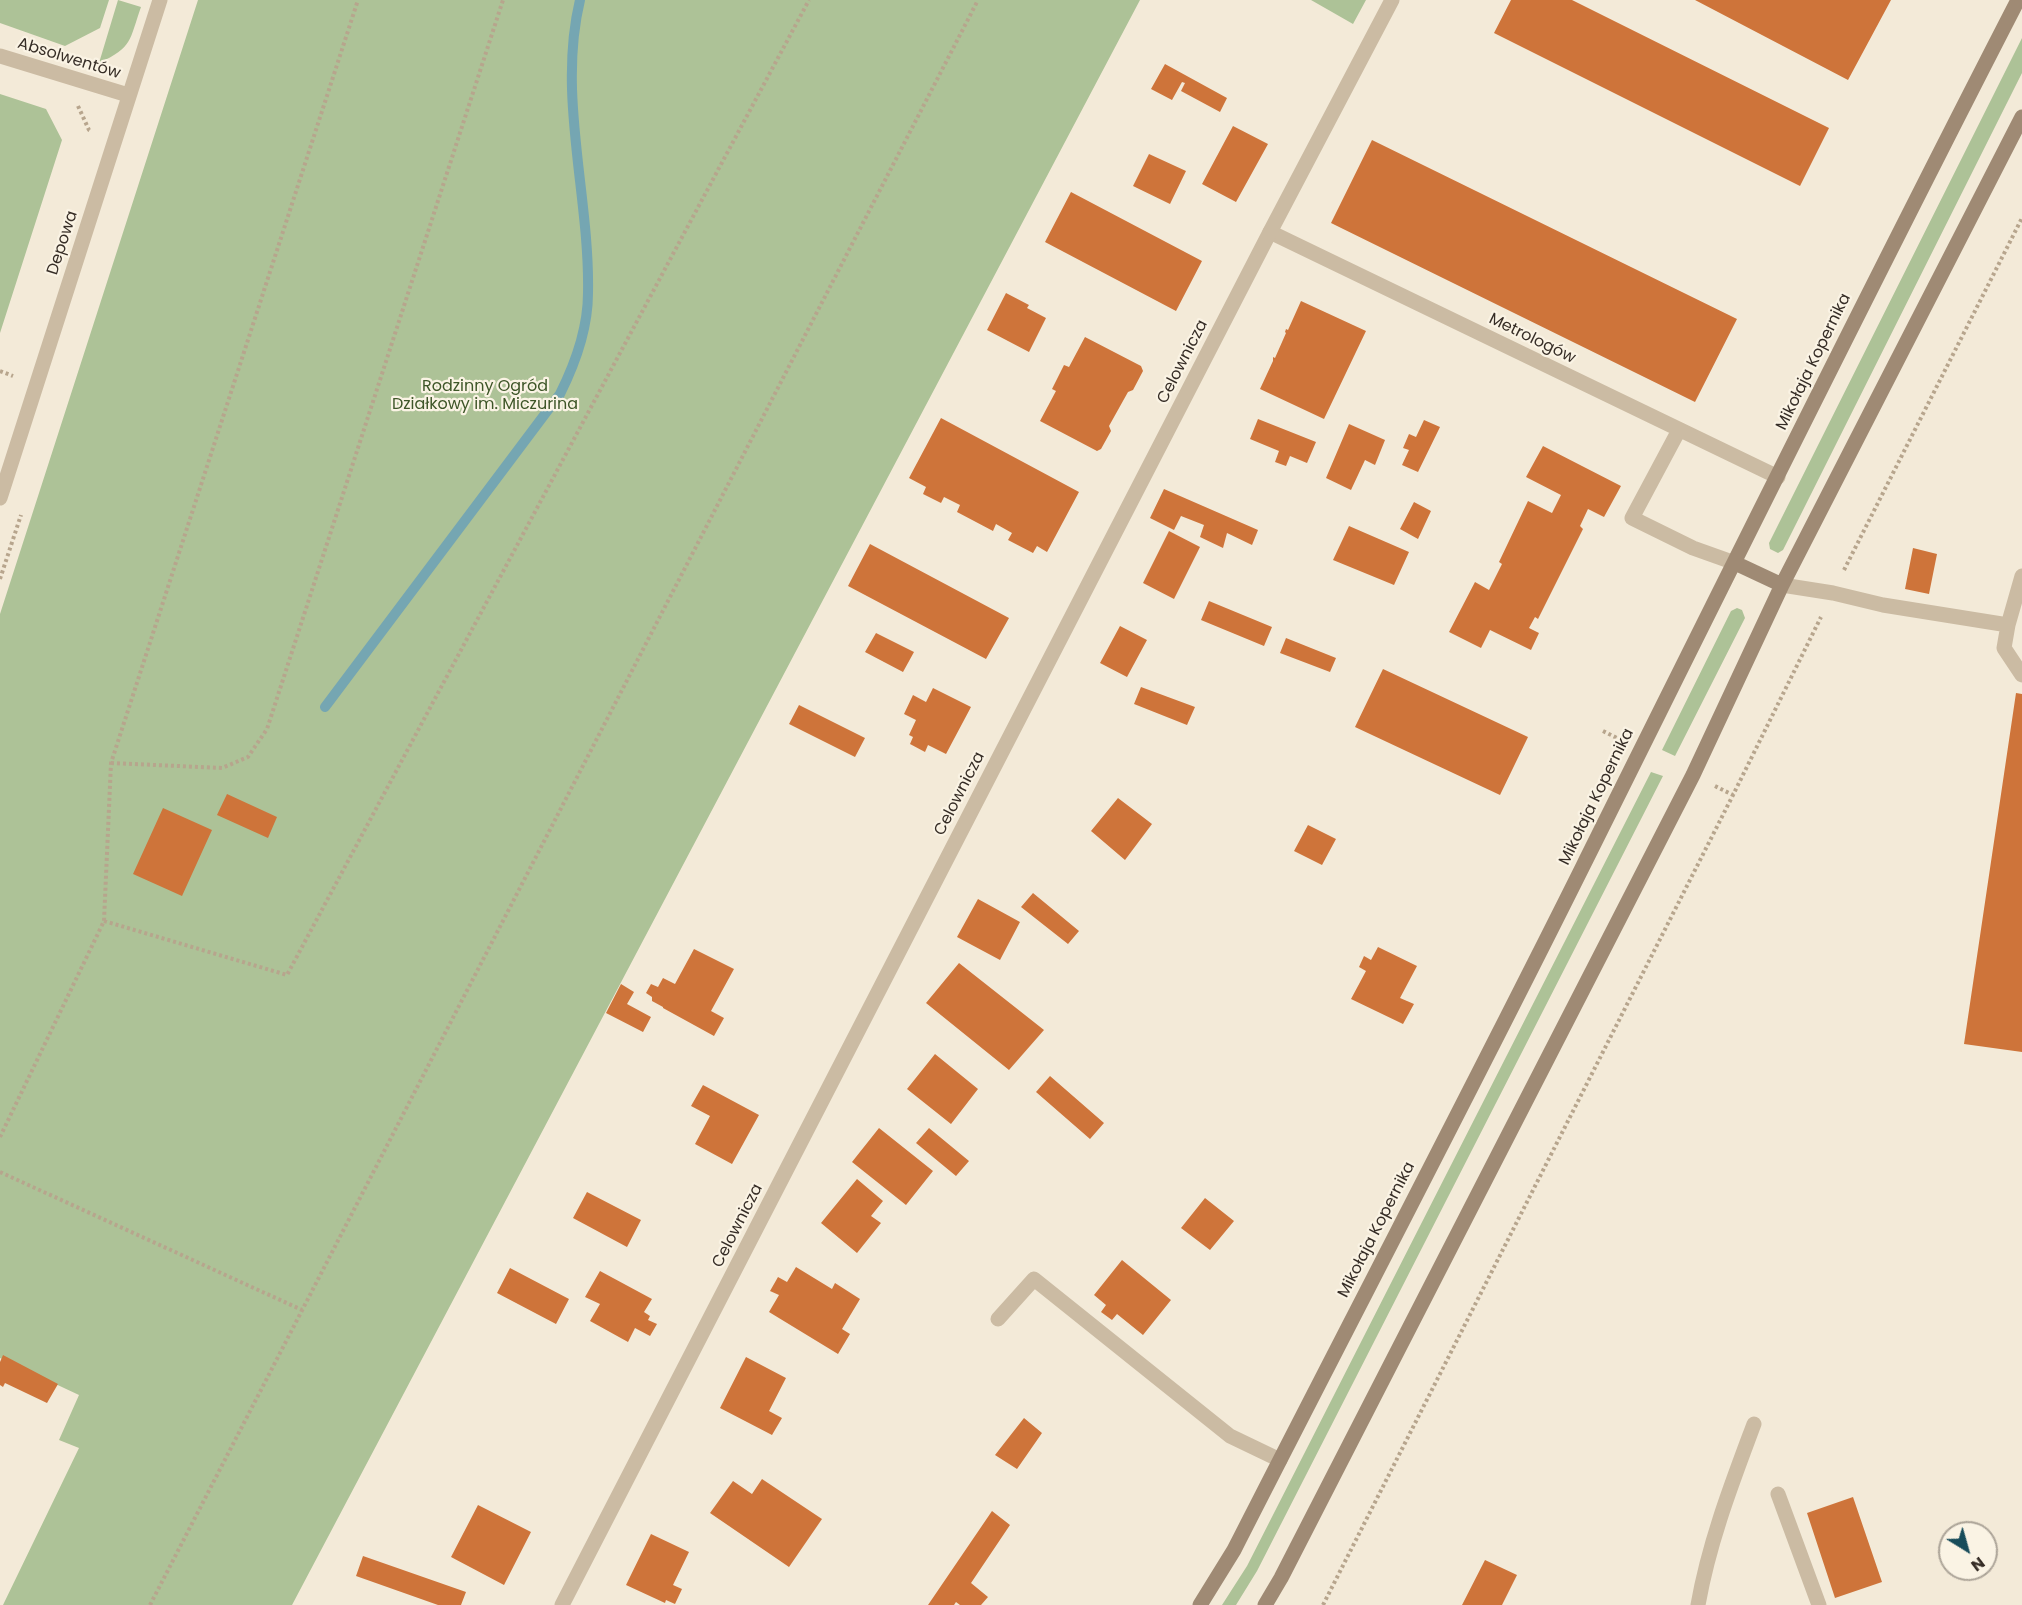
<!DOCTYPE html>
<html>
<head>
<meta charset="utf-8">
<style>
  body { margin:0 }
  #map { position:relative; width:2022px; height:1605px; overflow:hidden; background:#f3ead8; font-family:Poppins,sans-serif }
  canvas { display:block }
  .north { position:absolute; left:1938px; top:1521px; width:60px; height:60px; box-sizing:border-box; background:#faf3e4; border:2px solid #aca498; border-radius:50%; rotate:143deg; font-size:16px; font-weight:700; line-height:24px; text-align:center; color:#362d26 }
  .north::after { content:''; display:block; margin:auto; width:21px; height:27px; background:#184c5a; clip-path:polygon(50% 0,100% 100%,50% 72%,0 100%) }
</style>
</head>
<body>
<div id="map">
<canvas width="2022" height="1605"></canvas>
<div class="north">N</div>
</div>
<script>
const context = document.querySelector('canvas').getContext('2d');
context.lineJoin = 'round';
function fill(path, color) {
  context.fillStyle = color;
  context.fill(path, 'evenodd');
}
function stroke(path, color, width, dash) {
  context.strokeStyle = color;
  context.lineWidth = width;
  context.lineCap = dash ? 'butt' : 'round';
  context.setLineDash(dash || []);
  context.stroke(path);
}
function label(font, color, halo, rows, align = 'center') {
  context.font = font + ' Poppins,sans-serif';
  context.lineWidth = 4.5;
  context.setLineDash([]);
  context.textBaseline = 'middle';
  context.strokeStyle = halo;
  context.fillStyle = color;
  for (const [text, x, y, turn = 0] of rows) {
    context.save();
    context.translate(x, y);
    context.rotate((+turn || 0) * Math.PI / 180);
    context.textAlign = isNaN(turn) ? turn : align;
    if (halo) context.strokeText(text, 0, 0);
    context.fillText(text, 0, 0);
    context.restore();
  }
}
const green = new Path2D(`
  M 0,0 L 109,0 L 100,28 L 65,46 L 0,23 Z
  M 118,0 L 141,7 C 129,41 133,47 99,63 Z
  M 198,0 L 1140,0 L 292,1605 L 3,1605 L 79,1448 L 59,1440 L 79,1395 L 0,1358 L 0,614 Z
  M 1311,0 L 1366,0 L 1353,24 Z
  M 2022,38 L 2022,73 L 1783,550 L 1778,553 L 1770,549 L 1769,543 Z
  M 0,94 L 46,109 L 62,140 L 0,333 Z
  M 1737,608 L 1742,610 L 1745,618 L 1675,756 L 1662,750 L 1731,611 Z
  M 1651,772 L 1663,776 L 1257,1571 L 1236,1605 L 1222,1605 L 1247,1566 Z`);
const stream = new Path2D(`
  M 325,707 L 560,394 C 575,364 588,327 588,293 C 590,197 557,95 580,0`);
const building = new Path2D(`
  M 1511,0 L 1572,0 L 1829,128 L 1800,186 L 1494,33 Z
  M 1695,0 L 1891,0 L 1848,80 Z
  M 1165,64 L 1227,98 L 1220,112 L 1181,91 L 1185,83 L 1182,82 L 1172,100 L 1151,89 Z
  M 1233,126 L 1268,144 L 1236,202 L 1202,184 Z
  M 1372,140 L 1737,319 L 1695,402 L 1331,223 Z
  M 1149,154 L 1186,171 L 1170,204 L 1133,186 Z
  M 1071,192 L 1202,261 L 1176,311 L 1045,242 Z
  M 1006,293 L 1029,305 L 1027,308 L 1046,318 L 1029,352 L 987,330 Z
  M 1301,301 L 1366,331 L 1324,419 L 1260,389 L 1273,361 L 1273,357 L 1275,358 L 1286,333 L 1285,332 L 1286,329 L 1288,330 Z
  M 1085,337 L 1141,366 L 1143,371 L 1133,390 L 1128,392 L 1109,426 L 1111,431 L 1101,449 L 1097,451 L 1040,421 L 1056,391 L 1052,389 L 1064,365 L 1069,367 Z
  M 941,418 L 1079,492 L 1047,552 L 1037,546 L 1033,553 L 1008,540 L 1012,533 L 996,524 L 993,531 L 957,512 L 960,505 L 944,497 L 941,503 L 923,494 L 926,487 L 909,478 Z
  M 1258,419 L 1316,442 L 1307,463 L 1290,456 L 1286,466 L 1275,462 L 1279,451 L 1250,439 Z
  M 1424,420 L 1440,427 L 1418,472 L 1402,465 L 1409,450 L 1403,448 L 1409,434 L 1416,437 Z
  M 1349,424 L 1385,440 L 1375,465 L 1365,460 L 1351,490 L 1326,478 Z
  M 1543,446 L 1621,486 L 1604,517 L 1588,509 L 1580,526 L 1583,529 L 1538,619 L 1535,617 L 1529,628 L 1539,633 L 1531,650 L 1490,630 L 1481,648 L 1449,632 L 1475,582 L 1489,590 L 1502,564 L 1499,562 L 1528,501 L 1552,513 L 1561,495 L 1526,477 Z
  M 1164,489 L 1258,530 L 1252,545 L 1227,533 L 1223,548 L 1200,537 L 1204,525 L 1181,516 L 1174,530 L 1150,518 Z
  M 1414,502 L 1431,511 L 1418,539 L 1400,529 Z
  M 1349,526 L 1409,552 L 1394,585 L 1333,560 Z
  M 1169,531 L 1200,547 L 1174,599 L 1143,583 Z
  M 870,544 L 1009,618 L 986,659 L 848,586 Z
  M 1913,548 L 1937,554 L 1929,594 L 1905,589 Z
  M 1209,601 L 1272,627 L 1264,646 L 1201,620 Z
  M 1120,626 L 1147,640 L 1127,677 L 1100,663 Z
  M 876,633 L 914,652 L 903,672 L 865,652 Z
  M 1286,638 L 1336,658 L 1330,672 L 1280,653 Z
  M 1383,669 L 1528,737 L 1500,795 L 1355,727 Z
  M 1141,687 L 1195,707 L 1187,725 L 1134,704 Z
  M 933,688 L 971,707 L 946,754 L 928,745 L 925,752 L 910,744 L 913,737 L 909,735 L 916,720 L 904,714 L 913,695 L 926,702 Z
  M 2016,693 L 2022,694 L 2022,1052 L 1964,1044 Z
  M 799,705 L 865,738 L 855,757 L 789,724 Z
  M 227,794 L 277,817 L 268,838 L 217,815 Z
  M 1118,798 L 1152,824 L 1125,860 L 1091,831 Z
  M 163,808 L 212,830 L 182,896 L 133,874 Z
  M 1308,825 L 1336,839 L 1322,865 L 1294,851 Z
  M 1033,893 L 1079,931 L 1068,944 L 1021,907 Z
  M 978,899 L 1020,922 L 1000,960 L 957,937 Z
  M 1378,947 L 1417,966 L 1400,998 L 1414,1004 L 1403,1024 L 1351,999 L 1366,971 L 1359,967 L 1364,956 L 1371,960 Z
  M 694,949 L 734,969 L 711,1011 L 724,1018 L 714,1036 L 663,1008 L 663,1007 L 652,1001 L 652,997 L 646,993 L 651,984 L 658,987 L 663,978 L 675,984 Z
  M 959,963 L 1044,1030 L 1009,1070 L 926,1003 Z
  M 621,984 L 634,992 L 627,1004 L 651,1017 L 643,1032 L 606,1013 Z
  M 935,1054 L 978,1089 L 951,1124 L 907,1089 Z
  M 1050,1076 L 1104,1123 L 1090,1139 L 1036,1092 Z
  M 703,1085 L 759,1115 L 732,1164 L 695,1144 L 710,1116 L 691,1106 Z
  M 879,1128 L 933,1171 L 906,1205 L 852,1162 Z
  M 929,1128 L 969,1161 L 956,1176 L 916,1143 Z
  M 857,1179 L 883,1201 L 871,1216 L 881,1223 L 857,1253 L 821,1223 Z
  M 587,1192 L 641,1220 L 627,1247 L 573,1218 Z
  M 1205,1198 L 1234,1221 L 1210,1250 L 1181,1228 Z
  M 1122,1260 L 1171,1300 L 1143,1335 L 1117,1314 L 1112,1320 L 1101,1312 L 1106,1305 L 1094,1295 Z
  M 796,1267 L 832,1289 L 835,1283 L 860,1299 L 842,1329 L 850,1334 L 838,1354 L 769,1312 L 779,1295 L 770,1291 L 778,1277 L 787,1282 Z
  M 510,1268 L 569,1299 L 556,1324 L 497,1293 Z
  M 600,1271 L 652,1299 L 644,1312 L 650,1316 L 648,1320 L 657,1324 L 650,1336 L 635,1328 L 628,1342 L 590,1321 L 600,1304 L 585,1297 Z
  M 3,1355 L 58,1384 L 47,1403 L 5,1383 L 3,1387 L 0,1385 L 0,1362 Z
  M 746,1357 L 786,1378 L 769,1411 L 782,1418 L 772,1435 L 720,1408 Z
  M 1024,1418 L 1042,1433 L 1017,1469 L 995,1455 Z
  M 762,1479 L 822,1519 L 789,1567 L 710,1513 L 733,1481 L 752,1494 Z
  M 1853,1497 L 1882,1582 L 1835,1598 L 1807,1513 Z
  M 478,1505 L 531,1532 L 504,1585 L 451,1557 Z
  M 992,1511 L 1010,1525 L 971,1583 L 988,1597 L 981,1605 L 960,1605 L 956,1602 L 954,1605 L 928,1605 Z
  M 651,1534 L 689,1552 L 673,1585 L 682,1589 L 675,1604 L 666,1600 L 665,1603 L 626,1585 Z
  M 363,1556 L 466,1592 L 461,1605 L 438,1605 L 356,1576 Z
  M 1485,1560 L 1517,1575 L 1502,1605 L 1462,1605 Z`);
const path = new Path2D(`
  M 78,106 L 89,130 L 91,131
  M 0,371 L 13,376
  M 1844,570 L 2022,218
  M 0,579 L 21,515
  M 1603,731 L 1619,739
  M 111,763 L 222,768 L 248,757 L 267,729 L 503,0
  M 1715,786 L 1733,795
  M 104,921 L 287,975 L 809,0
  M 0,1137 L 104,921 L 111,763 L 358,0
  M 0,1172 L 302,1310
  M 150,1605 L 978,0
  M 1323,1605 L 1733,795 L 1821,617`);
const lane = new Path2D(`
  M 1270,232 L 1778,477
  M 1679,430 L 1632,518 L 1693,548 L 1735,563
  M 1782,585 L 1833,593 L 1883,605 L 2008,625 L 2004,648 L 2022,675
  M 2008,625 L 2022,576
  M 998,1319 L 1034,1279 L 1230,1436 L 1280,1460
  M 1778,1494 L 1819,1605
  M 1698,1605 C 1709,1542 1732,1483 1754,1424`);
const street = new Path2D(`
  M 0,56 L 128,95
  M 0,498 L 160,0
  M 562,1605 L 1270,232 L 1392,0`);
const secondary = new Path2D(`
  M 1735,563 L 1782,585
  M 1200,1605 L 1234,1550 C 1350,1322 1469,1095 1583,866 C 1727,577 1870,287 2018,0
  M 1265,1605 L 1281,1578 L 1693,775 L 1782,585 L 2022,117`);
const streetNames = [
  ["Absolwentów",69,59,17],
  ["Depowa",63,243,-72],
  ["Metrologów",1532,339,26],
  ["Celownicza",1183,362,-63],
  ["Mikołaja Kopernika",1814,362,-64],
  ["Celownicza",960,794,-63],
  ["Mikołaja Kopernika",1597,797,-64],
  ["Celownicza",738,1226,-63],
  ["Mikołaja Kopernika",1377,1230,-63]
];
const parkNames = [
  ["Rodzinny Ogród",485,387],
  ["Działkowy im. Miczurina",485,405]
];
fill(green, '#adc297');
stroke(stream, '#75a6b2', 10);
fill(building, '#ce743a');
stroke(path, '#b7a58d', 4, [3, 3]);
stroke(lane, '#cbbba3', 15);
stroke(street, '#cbbba3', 15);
stroke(secondary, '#9f8a74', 15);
label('16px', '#362d26', '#faf3e4', streetNames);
label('16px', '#3e5628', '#faf3e4', parkNames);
</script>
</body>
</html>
